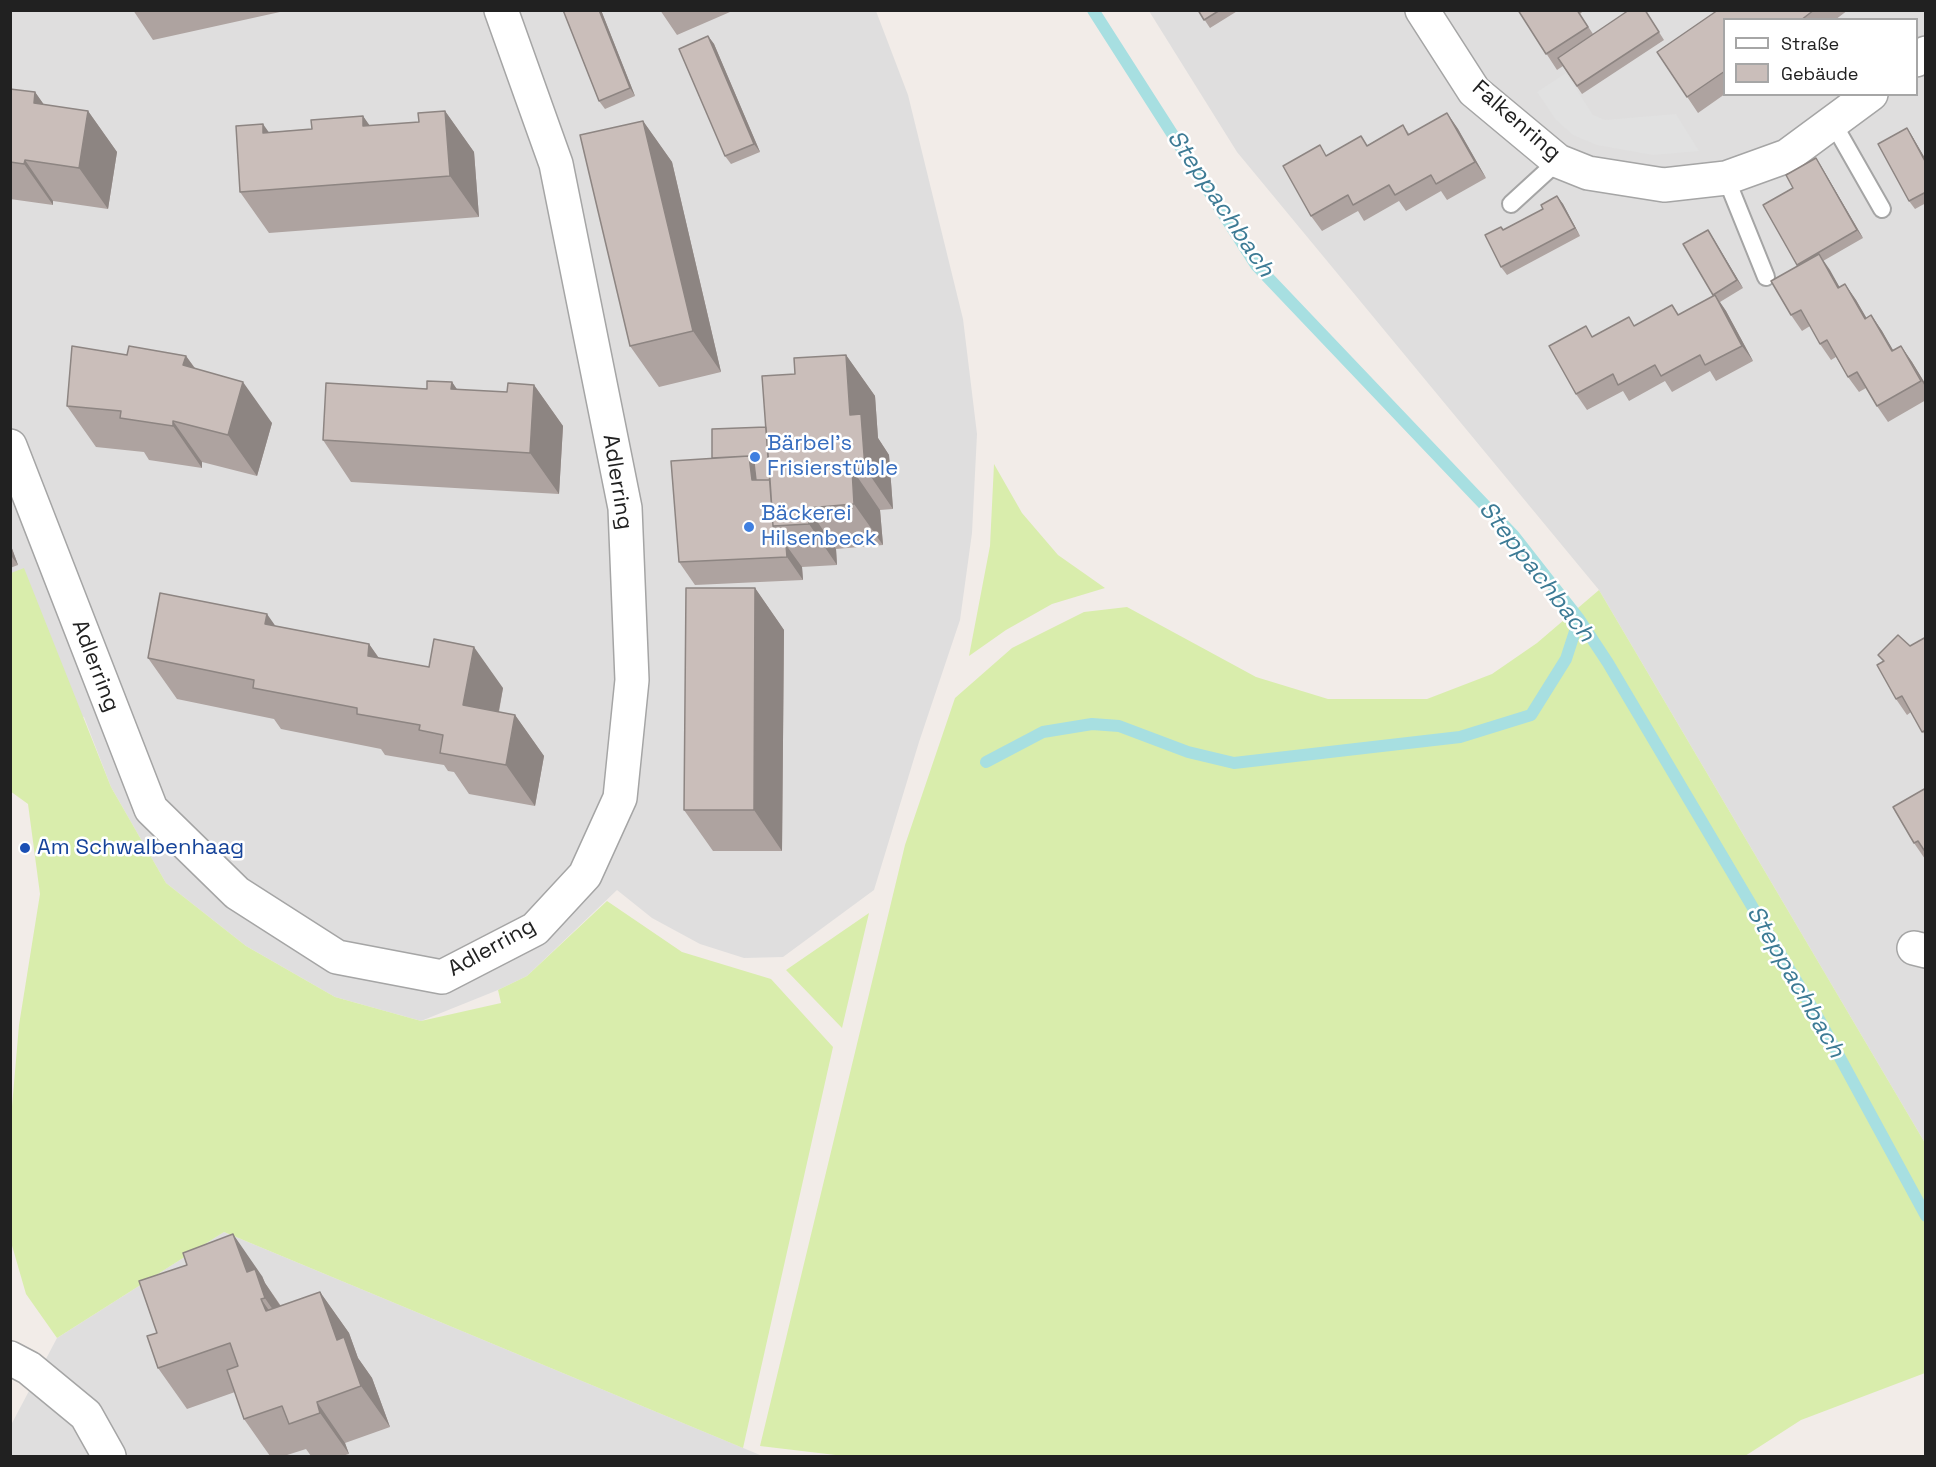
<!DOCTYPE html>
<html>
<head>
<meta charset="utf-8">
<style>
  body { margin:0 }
  #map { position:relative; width:1936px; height:1467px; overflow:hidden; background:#f2ece8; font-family:"Space Grotesk",sans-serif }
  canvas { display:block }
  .frame { position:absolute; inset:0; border:12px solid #212121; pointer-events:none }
  .legend { position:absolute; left:1723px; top:18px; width:195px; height:78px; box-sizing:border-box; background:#fff; border:2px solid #a6a6a6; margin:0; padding:8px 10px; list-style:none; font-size:18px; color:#212121 }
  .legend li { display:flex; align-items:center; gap:12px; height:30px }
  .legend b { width:30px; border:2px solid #a6a6a6 }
</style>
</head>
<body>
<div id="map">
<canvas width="1936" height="1467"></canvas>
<div class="frame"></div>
<ul class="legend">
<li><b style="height:8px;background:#fff"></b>Straße</li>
<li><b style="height:16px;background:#cabeba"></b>Gebäude</li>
</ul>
</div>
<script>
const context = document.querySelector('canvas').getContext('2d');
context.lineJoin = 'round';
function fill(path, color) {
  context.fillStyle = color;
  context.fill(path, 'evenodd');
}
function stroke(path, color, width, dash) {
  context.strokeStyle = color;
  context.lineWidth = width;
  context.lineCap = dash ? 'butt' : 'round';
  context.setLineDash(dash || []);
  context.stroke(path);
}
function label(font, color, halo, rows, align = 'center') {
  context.font = font + ' "Space Grotesk",sans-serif';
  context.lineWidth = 5;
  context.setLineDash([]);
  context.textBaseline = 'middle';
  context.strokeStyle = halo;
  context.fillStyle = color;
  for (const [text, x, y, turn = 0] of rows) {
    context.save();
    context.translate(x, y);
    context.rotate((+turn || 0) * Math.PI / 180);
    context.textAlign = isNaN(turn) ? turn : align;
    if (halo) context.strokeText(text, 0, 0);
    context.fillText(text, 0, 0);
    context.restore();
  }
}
const residential = new Path2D(`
  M 10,11 L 876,11 L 908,95 L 963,319 L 977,434 L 972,533 L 960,620 L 919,742 L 874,890 L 783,957 L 744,958 L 700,944 L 652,918 L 617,890 L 527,976 L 498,990 L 421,1021 L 335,997 L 246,946 L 166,883 L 111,787 L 84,717 L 11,702 Z
  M 1149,11 L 1925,11 L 1925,1143 L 1599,590 L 1237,152 ZM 1724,20 L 1916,20 L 1916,94 L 1724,94 Z
  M 224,1232 L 760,1455 L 766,1456 L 11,1456 L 11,1425 L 57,1338 Z`);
const grass = new Path2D(`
  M 994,464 L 1022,513 L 1058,555 L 1105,588 L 1052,604 L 1006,630 L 969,656 L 990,546 Z
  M 24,568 L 111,787 L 166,883 L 246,946 L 335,997 L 421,1021 L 501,1003 L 498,990 L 527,976 L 607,901 L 682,952 L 771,979 L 833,1047 L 743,1448 L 224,1232 L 57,1338 L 26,1294 L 11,1242 L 11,1118 L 19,1025 L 40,894 L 28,804 L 10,791 L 11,573 Z
  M 1599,590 L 1925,1143 L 1925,1373 L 1801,1420 L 1745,1456 L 844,1456 L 760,1446 L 905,845 L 955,698 L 1012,648 L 1084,612 L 1127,607 L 1256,677 L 1328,699 L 1427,699 L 1492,674 L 1537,643 Z
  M 869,913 L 842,1028 L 786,970 Z`);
const parking = new Path2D(`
  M 1566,73 L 1593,115 L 1605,120 L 1676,114 L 1699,151 L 1653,155 L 1597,145 L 1573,135 L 1556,120 L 1537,92 Z`);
const stream = new Path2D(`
  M 1093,10 L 1256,265 L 1514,536 L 1579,619 L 1608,663 L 1820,1021 L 1926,1216
  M 986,762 L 1043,732 L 1092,724 L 1119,726 L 1188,752 L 1234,763 L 1460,737 L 1531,715 L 1566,659 L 1579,619`);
const service = new Path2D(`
  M 1833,123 L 1882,209
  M 1726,178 L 1766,277
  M 1511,204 L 1558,161`);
const minor = new Path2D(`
  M 1422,10 L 1474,91 L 1558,161 L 1588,173 L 1664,185 L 1726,178 L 1787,156 L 1871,94
  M 1916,60 L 1926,53
  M 10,446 L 151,809 L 237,893 L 337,957 L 442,977 L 535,929 L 585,875 L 620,798 L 632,680 L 625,508 L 556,164 L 501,10
  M 1914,948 L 1926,951
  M 10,1358 L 29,1368 L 86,1415 L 109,1456`);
const wall = new Path2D(`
  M 133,10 L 289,10 L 153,40 Z
  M 563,10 L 601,10 L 635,96 L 605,109 L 599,101 Z
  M 660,10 L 730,10 L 730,12 L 677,35 Z
  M 1198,10 L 1239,10 L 1210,28 Z
  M 1518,10 L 1584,10 L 1580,14 L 1593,34 L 1645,10 L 1664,40 L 1582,94 L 1563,66 L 1557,70 Z
  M 1718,10 L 1848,10 L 1835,20 L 1725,20 L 1725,94 L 1698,113 L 1657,52 Z
  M 708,36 L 714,44 L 760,152 L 731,164 L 725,156 Z
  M 10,89 L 35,92 L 44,105 L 88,111 L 117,152 L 108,209 L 53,201 L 53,205 L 10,199 Z
  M 445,111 L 474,152 L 479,217 L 269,233 L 240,192 L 269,132 L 312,129 L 363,116 L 369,126 L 419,122 Z
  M 1447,113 L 1458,129 L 1486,178 L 1447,200 L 1441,191 L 1406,211 L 1399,201 L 1364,221 L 1358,211 L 1322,231 L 1311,216 L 1327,155 L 1368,145 L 1403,125 L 1410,135 Z
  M 643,121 L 672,162 L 721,372 L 659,387 L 630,346 Z
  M 1907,128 L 1912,136 L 1926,160 L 1926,203 L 1915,209 L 1909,201 Z
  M 1816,158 L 1821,166 L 1863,238 L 1823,261 L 1840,288 L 1845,284 L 1856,300 L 1866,318 L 1871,315 L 1882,331 L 1893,351 L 1901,346 L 1912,362 L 1926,385 L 1926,400 L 1888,422 L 1877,406 L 1866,388 L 1859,392 L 1848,377 L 1836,357 L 1831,360 L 1820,344 L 1810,326 L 1802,331 L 1791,315 L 1798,266 L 1763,205 L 1793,188 Z
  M 1557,196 L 1563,204 L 1580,236 L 1507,275 L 1501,267 L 1501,227 L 1503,230 L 1543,209 Z
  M 1713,238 L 1743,288 L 1720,302 L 1726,311 L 1753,361 L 1716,381 L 1710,371 L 1672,392 L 1665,381 L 1629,401 L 1623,391 L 1587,410 L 1576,394 L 1594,336 L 1635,326 L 1672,305 L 1679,315 L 1714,296 L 1683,244 Z
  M 127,355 L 186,356 L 195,368 L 272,423 L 257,476 L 202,462 L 202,468 L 149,460 L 144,452 L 96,447 L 67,406 Z
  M 846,355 L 875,396 L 878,438 L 889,455 L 893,509 L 880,510 L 883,545 L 836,549 L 837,565 L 802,567 L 803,580 L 695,585 L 679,562 L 712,458 L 766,427 L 795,374 Z
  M 452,382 L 457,390 L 507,392 L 534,385 L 563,426 L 559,494 L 351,482 L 323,440 L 427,389 Z
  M 10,543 L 18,565 L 10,568 Z
  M 755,588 L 784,630 L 782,851 L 713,851 L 684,810 Z
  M 276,626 L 369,644 L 379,658 L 503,688 L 499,712 L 515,715 L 544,756 L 535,806 L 469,794 L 454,772 L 448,771 L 444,765 L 385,755 L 381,749 L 281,729 L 274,719 L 177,699 L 148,658 Z
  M 1926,637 L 1926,737 L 1911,712 L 1907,715 L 1896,699 L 1883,661 L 1878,655 L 1910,646 Z
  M 1926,788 L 1926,859 L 1925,859 L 1914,843 Z
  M 262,1276 L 265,1283 L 281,1306 L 320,1292 L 349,1333 L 358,1358 L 372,1378 L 390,1427 L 345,1443 L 349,1454 L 342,1456 L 311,1456 L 306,1449 L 284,1456 L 270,1456 L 244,1419 L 235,1392 L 187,1409 L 158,1368 L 157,1333 Z`);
const shadedWall = new Path2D(`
  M 599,10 L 601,10 L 635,96 L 630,88 Z
  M 708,36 L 714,44 L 760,152 L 754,144 Z
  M 35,92 L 64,133 L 34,103 Z
  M 88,111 L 117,152 L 108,209 L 79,168 Z
  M 445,111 L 474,152 L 479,217 L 450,176 Z
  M 1447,113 L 1458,129 L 1486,178 L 1475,162 Z
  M 363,116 L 392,157 L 363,126 Z
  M 643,121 L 672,162 L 721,372 L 693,331 Z
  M 263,124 L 292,165 L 263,133 Z
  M 1907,128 L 1912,136 L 1926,160 L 1926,163 Z
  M 1816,158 L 1821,166 L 1863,238 L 1857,230 Z
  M 25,160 L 53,201 L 53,205 L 24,164 Z
  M 1557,196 L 1563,204 L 1580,236 L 1575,228 Z
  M 1708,230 L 1713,238 L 1743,288 L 1737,280 Z
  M 1819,254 L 1830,270 L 1849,304 L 1838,288 Z
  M 1845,284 L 1856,300 L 1876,334 L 1865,319 Z
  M 1715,295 L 1726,311 L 1753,361 L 1742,346 Z
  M 1871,315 L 1882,331 L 1903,367 L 1892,351 Z
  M 1901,346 L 1912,362 L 1926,385 L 1926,388 Z
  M 846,355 L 875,396 L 878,438 L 889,455 L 893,509 L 865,468 L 850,415 Z
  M 186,356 L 215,397 L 183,365 Z
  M 243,382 L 272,423 L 257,476 L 228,435 Z
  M 452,382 L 481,424 L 451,389 Z
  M 534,385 L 563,426 L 559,494 L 530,453 Z
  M 173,421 L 202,462 L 202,468 L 173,426 Z
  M 749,456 L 765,479 L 752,480 Z
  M 852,469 L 880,510 L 883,545 L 854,504 Z
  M 808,508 L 836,549 L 837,565 L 809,524 Z
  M 10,543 L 18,565 L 12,557 L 10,552 Z
  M 786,545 L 802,567 L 803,580 L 787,557 Z
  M 755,588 L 784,630 L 782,851 L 754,810 Z
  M 267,614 L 296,655 L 265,624 Z
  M 369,644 L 398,686 L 368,656 Z
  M 474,647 L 503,688 L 492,746 L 463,705 Z
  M 515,715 L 544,756 L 535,806 L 506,765 Z
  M 233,1234 L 262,1276 L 265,1283 L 283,1310 L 293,1339 L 247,1272 Z
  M 320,1292 L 349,1333 L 358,1358 L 372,1378 L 390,1427 L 361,1386 L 337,1340 Z
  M 261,1299 L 290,1340 L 266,1311 Z
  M 317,1402 L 345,1443 L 349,1454 L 320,1413 Z`);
const building = new Path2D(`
  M 563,10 L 599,10 L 630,88 L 599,101 Z
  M 1198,10 L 1220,10 L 1204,20 Z
  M 1518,10 L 1577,10 L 1588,27 L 1546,54 Z
  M 1629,10 L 1645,10 L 1659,32 L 1577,86 L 1558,58 Z
  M 1718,10 L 1814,10 L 1801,20 L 1725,20 L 1725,71 L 1687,97 L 1657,52 Z
  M 708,36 L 754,144 L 725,156 L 679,49 Z
  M 10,89 L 35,92 L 34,103 L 88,111 L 79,168 L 25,160 L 24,164 L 10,162 Z
  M 445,111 L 450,176 L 240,192 L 236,126 L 263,124 L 263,133 L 312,129 L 311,120 L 363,116 L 363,126 L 419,122 L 418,113 Z
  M 1447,113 L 1475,162 L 1436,184 L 1431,175 L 1395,195 L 1389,185 L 1353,205 L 1348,195 L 1311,216 L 1283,166 L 1320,145 L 1326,156 L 1361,136 L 1367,146 L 1403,125 L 1408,135 Z
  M 643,121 L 693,331 L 630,346 L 580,135 Z
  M 1907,128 L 1926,163 L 1926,192 L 1909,201 L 1878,144 Z
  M 1816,158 L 1857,230 L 1797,265 L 1763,205 L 1793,188 L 1786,175 Z
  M 1557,196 L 1575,228 L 1501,267 L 1485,235 L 1501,227 L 1503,230 L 1543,209 L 1541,205 Z
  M 1708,230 L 1737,280 L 1713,295 L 1683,244 Z
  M 1819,254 L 1838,288 L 1845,284 L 1865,319 L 1871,315 L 1892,351 L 1901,346 L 1921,381 L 1877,406 L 1857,372 L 1848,377 L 1827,340 L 1820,344 L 1801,310 L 1791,315 L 1771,281 Z
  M 1715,295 L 1742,346 L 1705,365 L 1700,355 L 1661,376 L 1655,365 L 1618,385 L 1613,374 L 1576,394 L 1549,346 L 1586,326 L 1592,337 L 1629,317 L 1634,326 L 1672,305 L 1678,315 Z
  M 72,346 L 127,355 L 129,346 L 186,356 L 183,365 L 243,382 L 228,435 L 173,421 L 173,426 L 120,418 L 121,411 L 67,406 Z
  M 846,355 L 850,415 L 861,414 L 865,468 L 852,469 L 854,504 L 808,508 L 809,524 L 773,526 L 762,376 L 795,374 L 794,358 Z
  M 427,381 L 452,382 L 451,389 L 507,392 L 508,383 L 534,385 L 530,453 L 323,440 L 326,383 L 427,389 Z
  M 766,427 L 770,480 L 756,480 L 754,463 L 749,456 L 712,458 L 712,429 Z
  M 749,456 L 752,480 L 770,480 L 773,526 L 786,545 L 787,557 L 679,562 L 671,461 Z
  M 686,588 L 755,588 L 754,810 L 684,810 Z
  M 160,593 L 267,614 L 265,624 L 369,644 L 368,656 L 429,667 L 434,639 L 474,647 L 463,705 L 515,715 L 506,765 L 440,753 L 443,735 L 419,730 L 420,725 L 357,714 L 357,708 L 253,688 L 254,680 L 148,658 Z
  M 1898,635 L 1910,646 L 1926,637 L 1926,730 L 1922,732 L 1902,696 L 1896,699 L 1877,665 L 1884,661 L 1878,655 Z
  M 1926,788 L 1926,853 L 1918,841 L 1914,843 L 1893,807 Z
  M 233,1234 L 247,1272 L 255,1269 L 265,1298 L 261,1299 L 266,1311 L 320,1292 L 337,1340 L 344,1337 L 361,1386 L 317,1402 L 320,1413 L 289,1424 L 282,1406 L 244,1419 L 227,1370 L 238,1366 L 230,1343 L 158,1368 L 147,1336 L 157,1333 L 139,1281 L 187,1265 L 183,1253 Z`);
const markers = [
  [755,457,6,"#3f7fe0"],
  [749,527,6,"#3f7fe0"],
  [25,848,6,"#1a4fb4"]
];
const streetNames = [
  ["Falkenring",1516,121,41],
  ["Adlerring",617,482,81],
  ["Adlerring",95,666,69],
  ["Adlerring",492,948,-29]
];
const shopNames = [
  ["Bärbel's",767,444],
  ["Frisierstüble",767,469],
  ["Bäckerei",761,514],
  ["Hilsenbeck",761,539]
];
const transitNames = [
  ["Am Schwalbenhaag",37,848]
];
const waterNames = [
  ["Steppachbach",1220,204,56],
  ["Steppachbach",1536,572,52],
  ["Steppachbach",1795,982,60]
];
fill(residential, '#dfdede');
fill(grass, '#d9edac');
fill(parking, '#e1e1e1');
stroke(stream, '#a7dfe1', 12);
stroke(service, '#a5a5a5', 20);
stroke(minor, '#a5a5a5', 36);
stroke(service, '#fff', 16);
stroke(minor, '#fff', 33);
fill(wall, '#aea3a0');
fill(shadedWall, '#8d8582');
fill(building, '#cabeba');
stroke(building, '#8d8582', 1.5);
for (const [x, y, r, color] of markers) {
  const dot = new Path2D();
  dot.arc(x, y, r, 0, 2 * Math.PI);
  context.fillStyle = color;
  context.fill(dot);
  stroke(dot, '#fff', 2);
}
label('22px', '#212121', '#fff', streetNames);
label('22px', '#366cbe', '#fff', shopNames, 'left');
label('22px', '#164399', '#fff', transitNames, 'left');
label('italic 24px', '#3d7b95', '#fff', waterNames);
</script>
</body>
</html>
